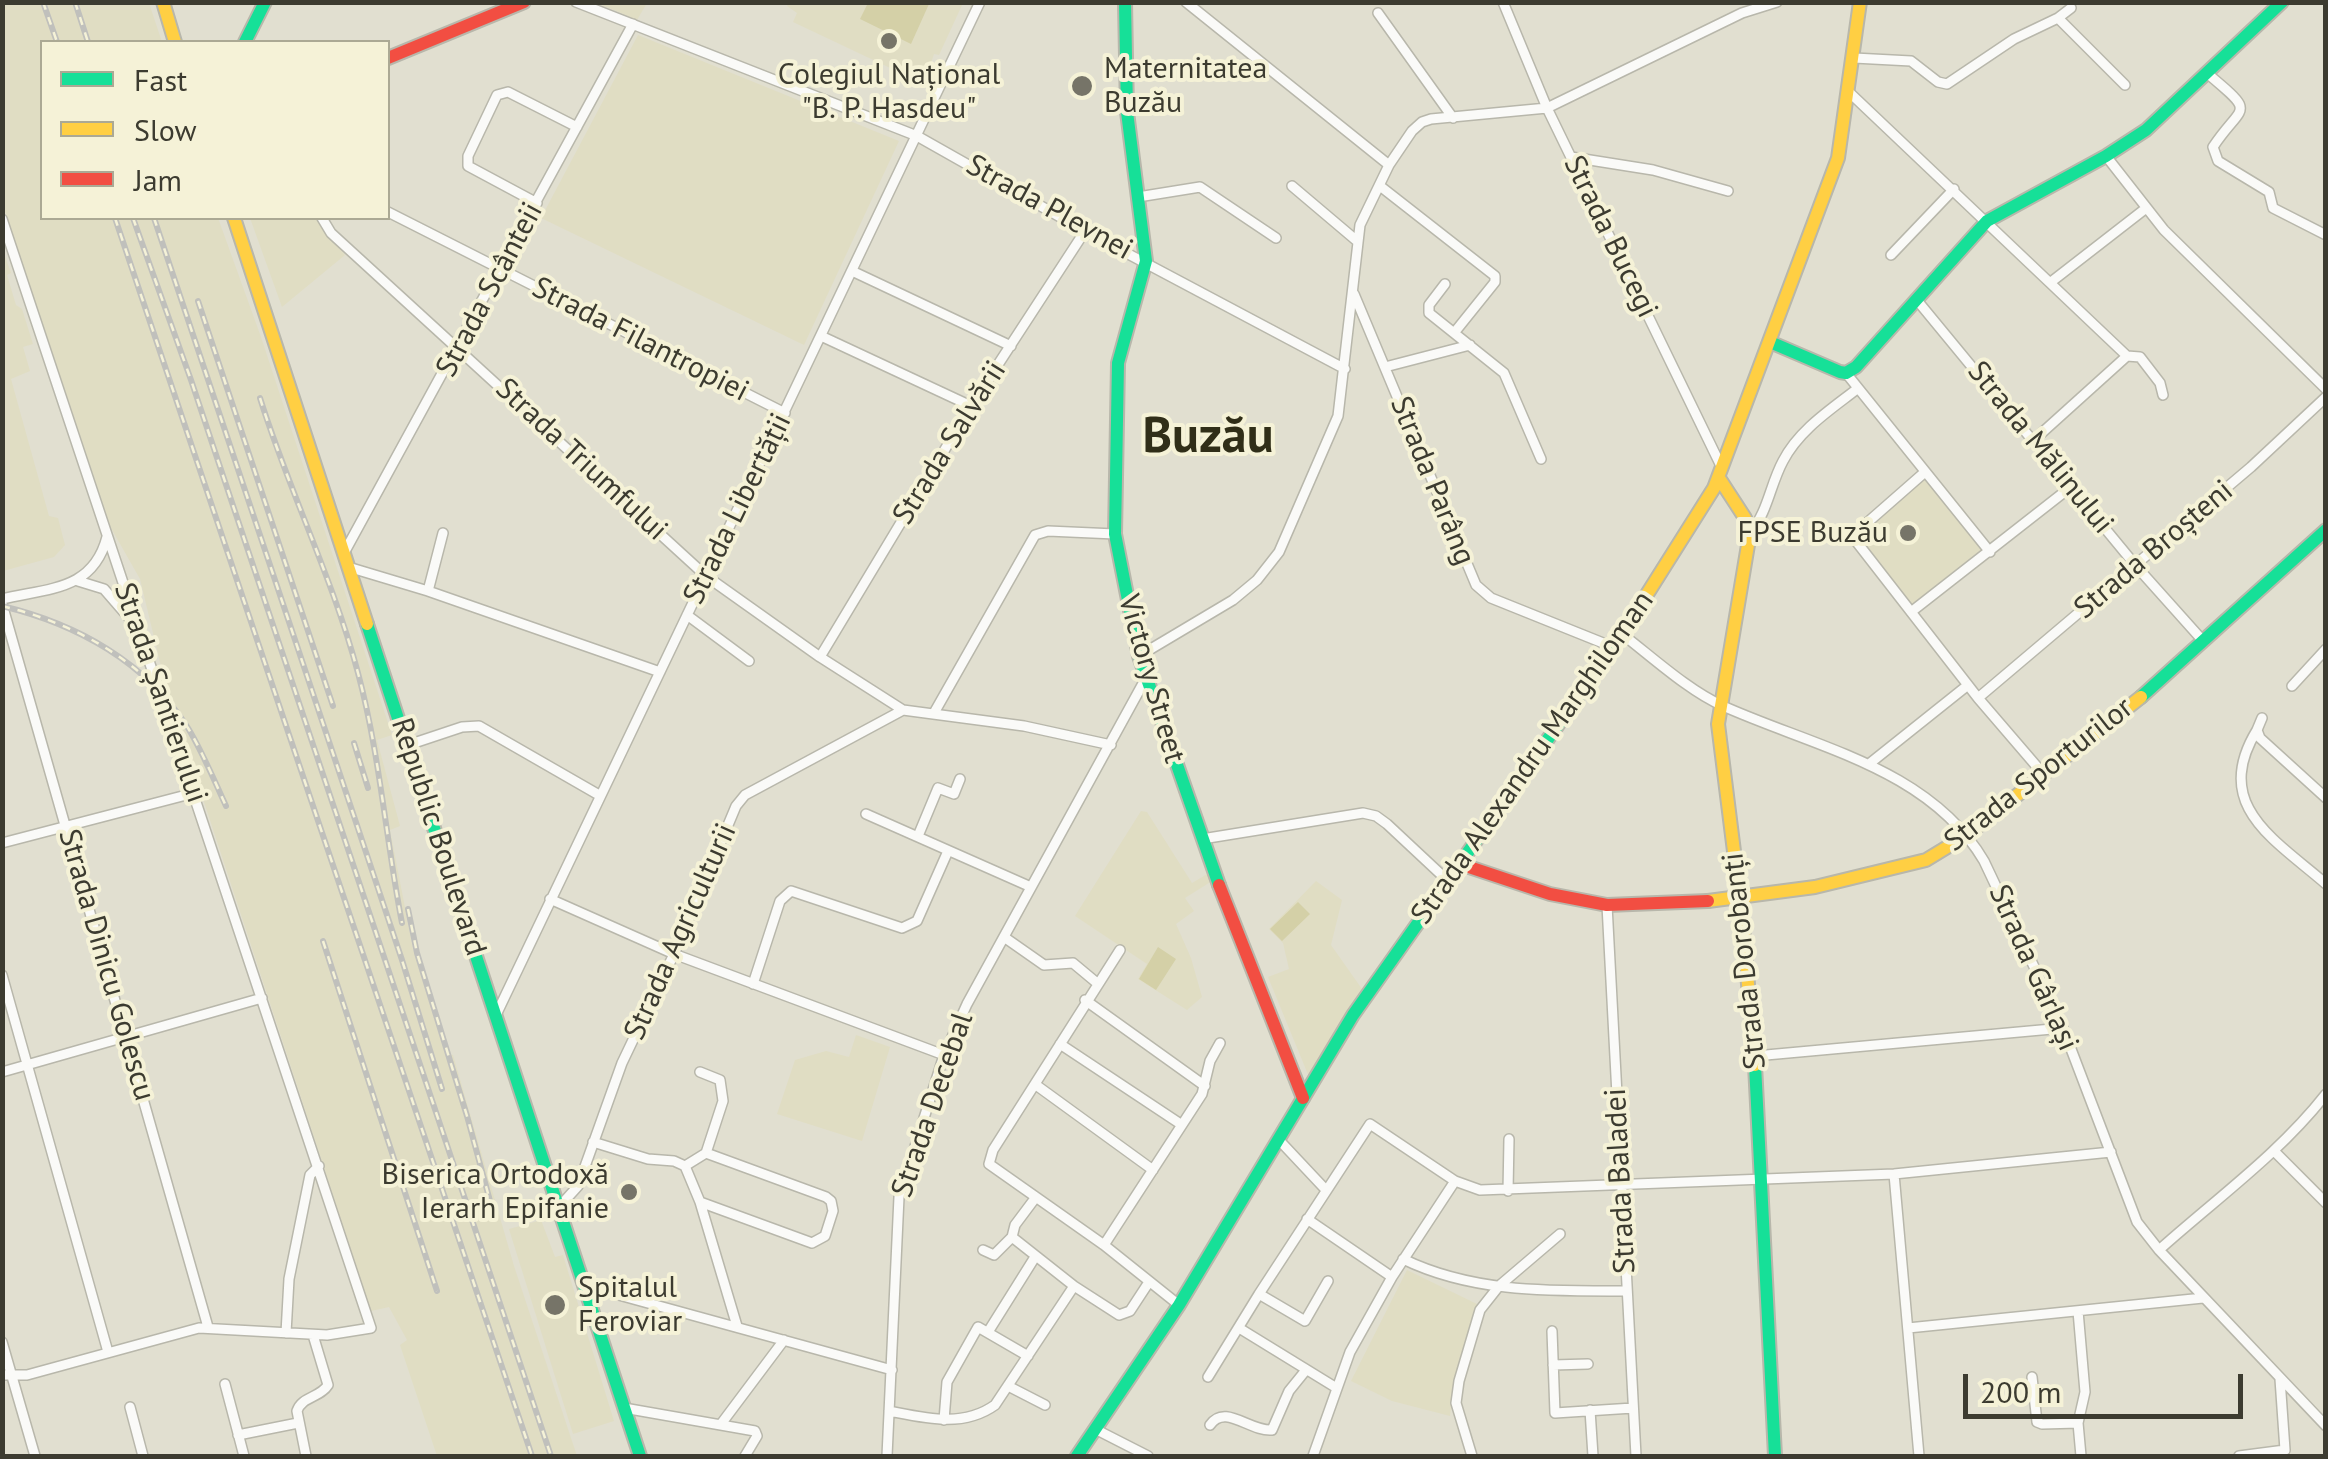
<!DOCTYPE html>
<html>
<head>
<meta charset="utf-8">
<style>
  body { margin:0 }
  #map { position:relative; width:2328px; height:1459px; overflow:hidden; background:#e1dfd0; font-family:"PT Sans",sans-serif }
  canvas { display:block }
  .frame { position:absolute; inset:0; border:5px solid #3c3b30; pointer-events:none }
  .legend { position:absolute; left:40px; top:40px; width:350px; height:180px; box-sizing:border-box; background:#f5f2d7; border:2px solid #aba994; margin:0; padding:12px 18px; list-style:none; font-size:30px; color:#3c3b30 }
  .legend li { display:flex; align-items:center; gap:20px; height:50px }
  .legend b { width:50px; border:2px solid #aba994 }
  .scale { position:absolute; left:1963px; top:1374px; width:280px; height:45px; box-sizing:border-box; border:5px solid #3c3b30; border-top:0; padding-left:12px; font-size:30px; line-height:35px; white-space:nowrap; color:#3c3b30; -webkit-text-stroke:8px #f5f2d7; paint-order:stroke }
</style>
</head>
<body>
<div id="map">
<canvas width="2328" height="1459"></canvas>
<div class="frame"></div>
<ul class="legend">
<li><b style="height:12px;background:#16e098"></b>Fast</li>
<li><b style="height:12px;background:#ffcf43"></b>Slow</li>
<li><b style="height:12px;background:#f24e42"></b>Jam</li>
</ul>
<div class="scale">200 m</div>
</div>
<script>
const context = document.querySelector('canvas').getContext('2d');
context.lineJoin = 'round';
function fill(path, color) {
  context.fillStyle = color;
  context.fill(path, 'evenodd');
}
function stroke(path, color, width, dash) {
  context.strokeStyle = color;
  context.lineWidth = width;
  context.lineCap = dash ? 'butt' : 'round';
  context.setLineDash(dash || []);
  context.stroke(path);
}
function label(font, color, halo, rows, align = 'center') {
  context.font = font + ' "PT Sans",sans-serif';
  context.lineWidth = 8;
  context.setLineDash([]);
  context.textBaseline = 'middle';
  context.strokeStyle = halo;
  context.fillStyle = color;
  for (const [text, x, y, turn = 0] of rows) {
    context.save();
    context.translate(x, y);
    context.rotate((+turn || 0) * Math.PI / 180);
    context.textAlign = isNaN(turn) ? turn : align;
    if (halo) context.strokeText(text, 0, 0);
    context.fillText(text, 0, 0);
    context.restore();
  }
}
const built = new Path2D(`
  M 789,2 L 967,3 L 963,3 L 939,55 L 934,54 L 924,84 L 793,22 L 797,13 L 787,6 Z
  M 2,3 L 149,3 L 162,42 L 42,42 L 42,218 L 218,218 L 261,337 L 392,735 L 377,740 L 400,826 L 390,830 L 413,949 L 446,1054 L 453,1055 L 514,1266 L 577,1456 L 437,1456 L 400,1345 L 407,1340 L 389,1307 L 371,1311 L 165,683 L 140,579 L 111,528 L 3,206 Z
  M 597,3 L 647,3 L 637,20 Z
  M 638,35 L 899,141 L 804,345 L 541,218 Z
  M 250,218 L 316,218 L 345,255 L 282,307 Z
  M 2,248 L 11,273 L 7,275 L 16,305 L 22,309 L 33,344 L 23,347 L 30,371 L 11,379 L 49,516 L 58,518 L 65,545 L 54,557 L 3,571 Z
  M 1925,472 L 1990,552 L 1911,612 L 1852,536 Z
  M 1141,811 L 1147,812 L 1192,883 L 1209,873 L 1212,881 L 1185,898 L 1194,911 L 1176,924 L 1191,958 L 1202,997 L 1187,1010 L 1138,979 L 1147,964 L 1075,916 Z
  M 1316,881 L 1342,900 L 1331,945 L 1362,989 L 1309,1077 L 1268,977 L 1289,969 L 1283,943 L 1269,929 Z
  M 856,1035 L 890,1047 L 862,1141 L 777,1114 L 795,1060 L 826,1051 L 849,1057 Z
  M 541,1220 L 555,1257 L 563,1255 L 614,1421 L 573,1434 L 509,1229 Z
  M 1407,1270 L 1477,1304 L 1454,1380 L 1450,1416 L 1392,1401 L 1351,1381 Z`);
const green = new Path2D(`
  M 925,3 L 929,4 L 911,44 L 860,19 L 868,3 Z
  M 1298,902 L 1310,914 L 1282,941 L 1270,929 Z
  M 1158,947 L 1176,959 L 1156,990 L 1139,979 Z`);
const street = new Path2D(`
  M 576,2 L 917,136 L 1085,231 L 1345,369
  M 1186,2 L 1389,165
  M 1503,2 L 1547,108 L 1721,466
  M 1378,13 L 1453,118
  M 2058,18 L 2125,85
  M 1854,58 L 1911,61 L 1938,82 L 1947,84 L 2014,39 L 2058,18 L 2071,8
  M 2208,74 C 2258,116 2242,103 2213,147 L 2218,161 L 2269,192 L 2273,208 L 2326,235
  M 1850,93 L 2127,356
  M 2106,156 L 2164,230 L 2326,389
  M 1571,157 L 1653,170 L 1728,191
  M 1292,186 L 1357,241
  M 1380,186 L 1495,276 L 1495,282 L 1454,333
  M 1138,197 L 1200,187 L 1276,238
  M 537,203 L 468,166 L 468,156 L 497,95 L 508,92 L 577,127
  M 388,212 L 785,413
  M 322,218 L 331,233 L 706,576 L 820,657 L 903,710
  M 2,219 L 371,1328 L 327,1335 L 199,1328 L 27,1375 L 2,1375
  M 1891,255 L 1954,189
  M 852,271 L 1011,346
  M 2051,282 L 2145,209
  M 1445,284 L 1429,305 L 1429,313 L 1504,373 L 1541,459
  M 1354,294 L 1476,585 L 1491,598 L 1613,647
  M 1916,299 L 2136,566 L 2204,642
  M 821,336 L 971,406
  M 2127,356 L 2140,357 L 2160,383 L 2163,395
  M 1385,367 L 1470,345
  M 1846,373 L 1990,552
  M 2035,439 L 2127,356
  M 1925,472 L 1852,536 L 1978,698 L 2045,776
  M 1750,533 C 1768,512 1770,485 1783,461 C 1799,430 1830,410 1857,389
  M 344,553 L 633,24
  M 348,567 L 428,591 L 660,672
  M 78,581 L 104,589 L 130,619
  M 428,591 L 443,533
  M 2,599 C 48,588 93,591 107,537
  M 2,604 L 208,1327
  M 1911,612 L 2072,486
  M 687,615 L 749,661
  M 1622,634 C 1652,657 1689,691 1723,706 C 1814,747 1929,768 1984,861 L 2063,1028 L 2137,1222 L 2159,1250 L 2326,1426
  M 1139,656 L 1233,600 L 1257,580 L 1279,552 L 1338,416 L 1360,225 L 1389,165 L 1412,131 L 1422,122 L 1431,119 L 1547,108 L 1742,13 L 1777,2
  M 820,657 L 971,406 L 1085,231
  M 2292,686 L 2326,649
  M 1978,698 L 2251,467 L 2326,397
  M 934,713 L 1035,535 L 1048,531 L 1115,534
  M 2262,718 L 2257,730 L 2260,738 L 2326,798
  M 2257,730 C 2211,805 2274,839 2326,884
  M 408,745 L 462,727 L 479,726 L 599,795
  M 1869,764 L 1968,685
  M 866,814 L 1031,887
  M 918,836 L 938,788 L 954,794 L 960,779
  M 1202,839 L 1363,813 L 1376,816 L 1387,824 L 1448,881
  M 2,843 L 194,793
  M 550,899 L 674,954 L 944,1055
  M 1607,905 L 1636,1456
  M 1004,937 L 1044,965 L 1073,963 L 1097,983
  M 1120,950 L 993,1150 L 989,1164 L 1104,1245 L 1179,1305
  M 2,975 L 108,1352
  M 753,984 L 780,901 L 791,891 L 902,928 L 917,921 L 948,851
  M 1085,1000 L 1205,1086
  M 496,1015 L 980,2
  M 1060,1044 L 1182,1125
  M 1755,1056 L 2063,1028
  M 2,1072 L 262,998
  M 1036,1085 L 1153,1170
  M 1279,1140 L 1326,1190
  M 593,1142 L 648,1159 L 674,1161 L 685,1166 L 706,1153 L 723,1101 L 720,1080 L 700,1072
  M 2275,1152 L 2326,1203
  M 685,1166 L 700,1202 L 737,1326
  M 1894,1174 L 1919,1456
  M 1508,1191 L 1509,1139
  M 700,1202 L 812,1243 L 825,1236 L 833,1211 L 831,1201 L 826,1197 L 706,1153
  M 559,1207 L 578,1186 L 622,1063 L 674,954 L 736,806 L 745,795 L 903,710 L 1024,726 L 1111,745
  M 1307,1219 L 1392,1277
  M 1012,1237 L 1074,1286 L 1119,1315 L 1130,1311 L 1149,1282
  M 1012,1237 L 1015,1225 L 1036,1197
  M 1104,1245 L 1202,1094 L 1210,1061 L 1220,1043
  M 983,1250 L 994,1255 L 1012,1237
  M 2159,1250 C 2216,1199 2279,1154 2326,1094
  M 1403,1259 C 1473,1293 1550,1291 1626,1291
  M 586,1286 L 892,1370
  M 1259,1294 L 1305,1321 L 1328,1281
  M 2078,1311 L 2085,1392 L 2078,1423 L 2081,1456
  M 1239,1328 L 1335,1387
  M 1908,1328 L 2203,1298
  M 1552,1331 L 1555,1413 L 1633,1408
  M 988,1332 L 1035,1257
  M 286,1333 L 289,1279 L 310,1175 L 319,1166
  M 2,1342 L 35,1456
  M 1553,1365 L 1588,1364
  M 1208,1377 L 1259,1294 L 1370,1124 L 1455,1181 L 1480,1190 L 1894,1174 L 2111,1152
  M 2032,1377 L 2037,1422 L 2042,1424 L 2078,1423
  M 225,1384 L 244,1456
  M 1008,1386 L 1045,1405
  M 130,1407 L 143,1456
  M 624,1408 L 755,1431 L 757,1436 L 745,1456
  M 1590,1410 L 1593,1456
  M 889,1411 C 925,1418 963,1428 995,1405 L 1074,1286
  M 944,1420 L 947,1382 L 978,1327 L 1028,1356
  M 721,1424 L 784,1340
  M 1210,1425 C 1225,1403 1250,1432 1272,1430 L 1289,1391 L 1306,1370
  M 1095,1429 L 1148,1456
  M 238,1435 L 298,1423
  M 306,1456 L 297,1411 C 302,1396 320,1398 328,1385 L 313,1335
  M 887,1456 L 899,1197 L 944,1055 L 967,1004 L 1146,678
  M 1313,1456 L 1350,1352 L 1392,1277 L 1455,1181
  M 1472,1456 L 1456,1403 L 1459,1381 L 1480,1310 L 1499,1286 L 1560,1234
  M 2239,1456 L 2285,1450 L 2280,1379`);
const fast = new Path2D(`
  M 1125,2 L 1127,112 L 1146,261 L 1118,363 L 1115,534 L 1139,656 L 1219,885
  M 245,42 L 265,2
  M 1770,342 L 1840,372 L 1846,373 L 1856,367 L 1987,221 L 2106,156 L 2146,130 L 2282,2
  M 367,624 L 640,1456
  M 2141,697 L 2326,530
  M 1755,1065 L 1775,1456
  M 1077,1456 L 1179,1305 L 1353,1015 L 1613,647 L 1644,599`);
const slow = new Path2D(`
  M 163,2 L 175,42
  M 234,218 L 367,624
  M 1719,478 L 1745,518 L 1750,533 L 1718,724 L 1742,915 L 1755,1065
  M 1644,599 L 1714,488 L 1838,158 L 1860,2
  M 1708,901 L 1815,887 L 1926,860 L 1967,835 L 2141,697`);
const jam = new Path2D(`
  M 388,58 L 524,2
  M 1460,864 L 1550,894 L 1607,905 L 1708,901
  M 1219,885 L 1303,1098`);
const rail = new Path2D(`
  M 43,2 L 57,42
  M 75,2 L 88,42
  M 115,218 L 532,1456
  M 133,218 L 191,380 L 551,1456
  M 154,218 L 402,960 L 442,1089
  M 198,301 L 333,706
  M 260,398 C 289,491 333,579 358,673 C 380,755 386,841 402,923
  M 2,606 C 77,624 146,662 188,728 C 203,753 214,780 226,806
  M 354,743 L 368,788
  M 408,909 L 417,953 L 467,1116 L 493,1212
  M 323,941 L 437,1291`);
const markers = [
  [889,41,10,"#767468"],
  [1082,86,12,"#767468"],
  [1908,533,10,"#767468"],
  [629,1192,10,"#767468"],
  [555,1305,12,"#767468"]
];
const poiNames = [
  ["Maternitatea",1104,69],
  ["Buzău",1104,103],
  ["Colegiul Național",889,75,"center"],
  ["\"B. P. Hasdeu\"",889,109,"center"],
  ["FPSE Buzău",1888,533,"right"],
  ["Biserica Ortodoxă",609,1175,"right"],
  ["Ierarh Epifanie",609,1209,"right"],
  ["Spitalul",578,1288],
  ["Feroviar",578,1322]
];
const streetNames = [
  ["Strada Plevnei",1049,208,29],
  ["Strada Bucegi",1610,237,64],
  ["Strada Scânteii",490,290,-62],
  ["Strada Filantropiei",640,340,27],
  ["Strada Salvării",950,443,-58],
  ["Strada Mălinului",2040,448,51],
  ["Strada Triumfului",581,460,43],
  ["Strada Parâng",1432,481,68],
  ["Strada Libertății",738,509,-64],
  ["Strada Broșteni",2154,550,-40],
  ["Victory Street",1151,679,74],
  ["Strada Șantierului",160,693,71],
  ["Strada Alexandru Marghiloman",1533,758,-55],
  ["Strada Sporturilor",2039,775,-38],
  ["Republic Boulevard",438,837,72],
  ["Strada Agriculturii",681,932,-66],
  ["Strada Dorobanți",1745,961,-96],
  ["Strada Dinicu Golescu",106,965,74],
  ["Strada Gârlași",2033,968,66],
  ["Strada Decebal",933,1105,-71],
  ["Strada Baladei",1621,1181,-93]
];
const townNames = [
  ["Buzău",1208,438]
];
fill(built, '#e0ddc3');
fill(green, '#d4d0a7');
stroke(street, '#b8b7ab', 12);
stroke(fast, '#b8b7ab', 16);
stroke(slow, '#b8b7ab', 16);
stroke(jam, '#b8b7ab', 16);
stroke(street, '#fafaf8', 9);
stroke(fast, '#16e098', 12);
stroke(slow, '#ffcf43', 12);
stroke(jam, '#f24e42', 12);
stroke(rail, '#c0c0bc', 6);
stroke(rail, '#f5f2d7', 2.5, [8]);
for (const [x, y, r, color] of markers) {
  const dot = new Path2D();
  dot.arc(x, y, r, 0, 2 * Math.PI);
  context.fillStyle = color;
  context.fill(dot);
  stroke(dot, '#f5f2d7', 4);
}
label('30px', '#3c3b30', '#f5f2d7', poiNames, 'left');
label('30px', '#3c3b30', '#f5f2d7', streetNames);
label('bold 50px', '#302e18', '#f5f2d7', townNames);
</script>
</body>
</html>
